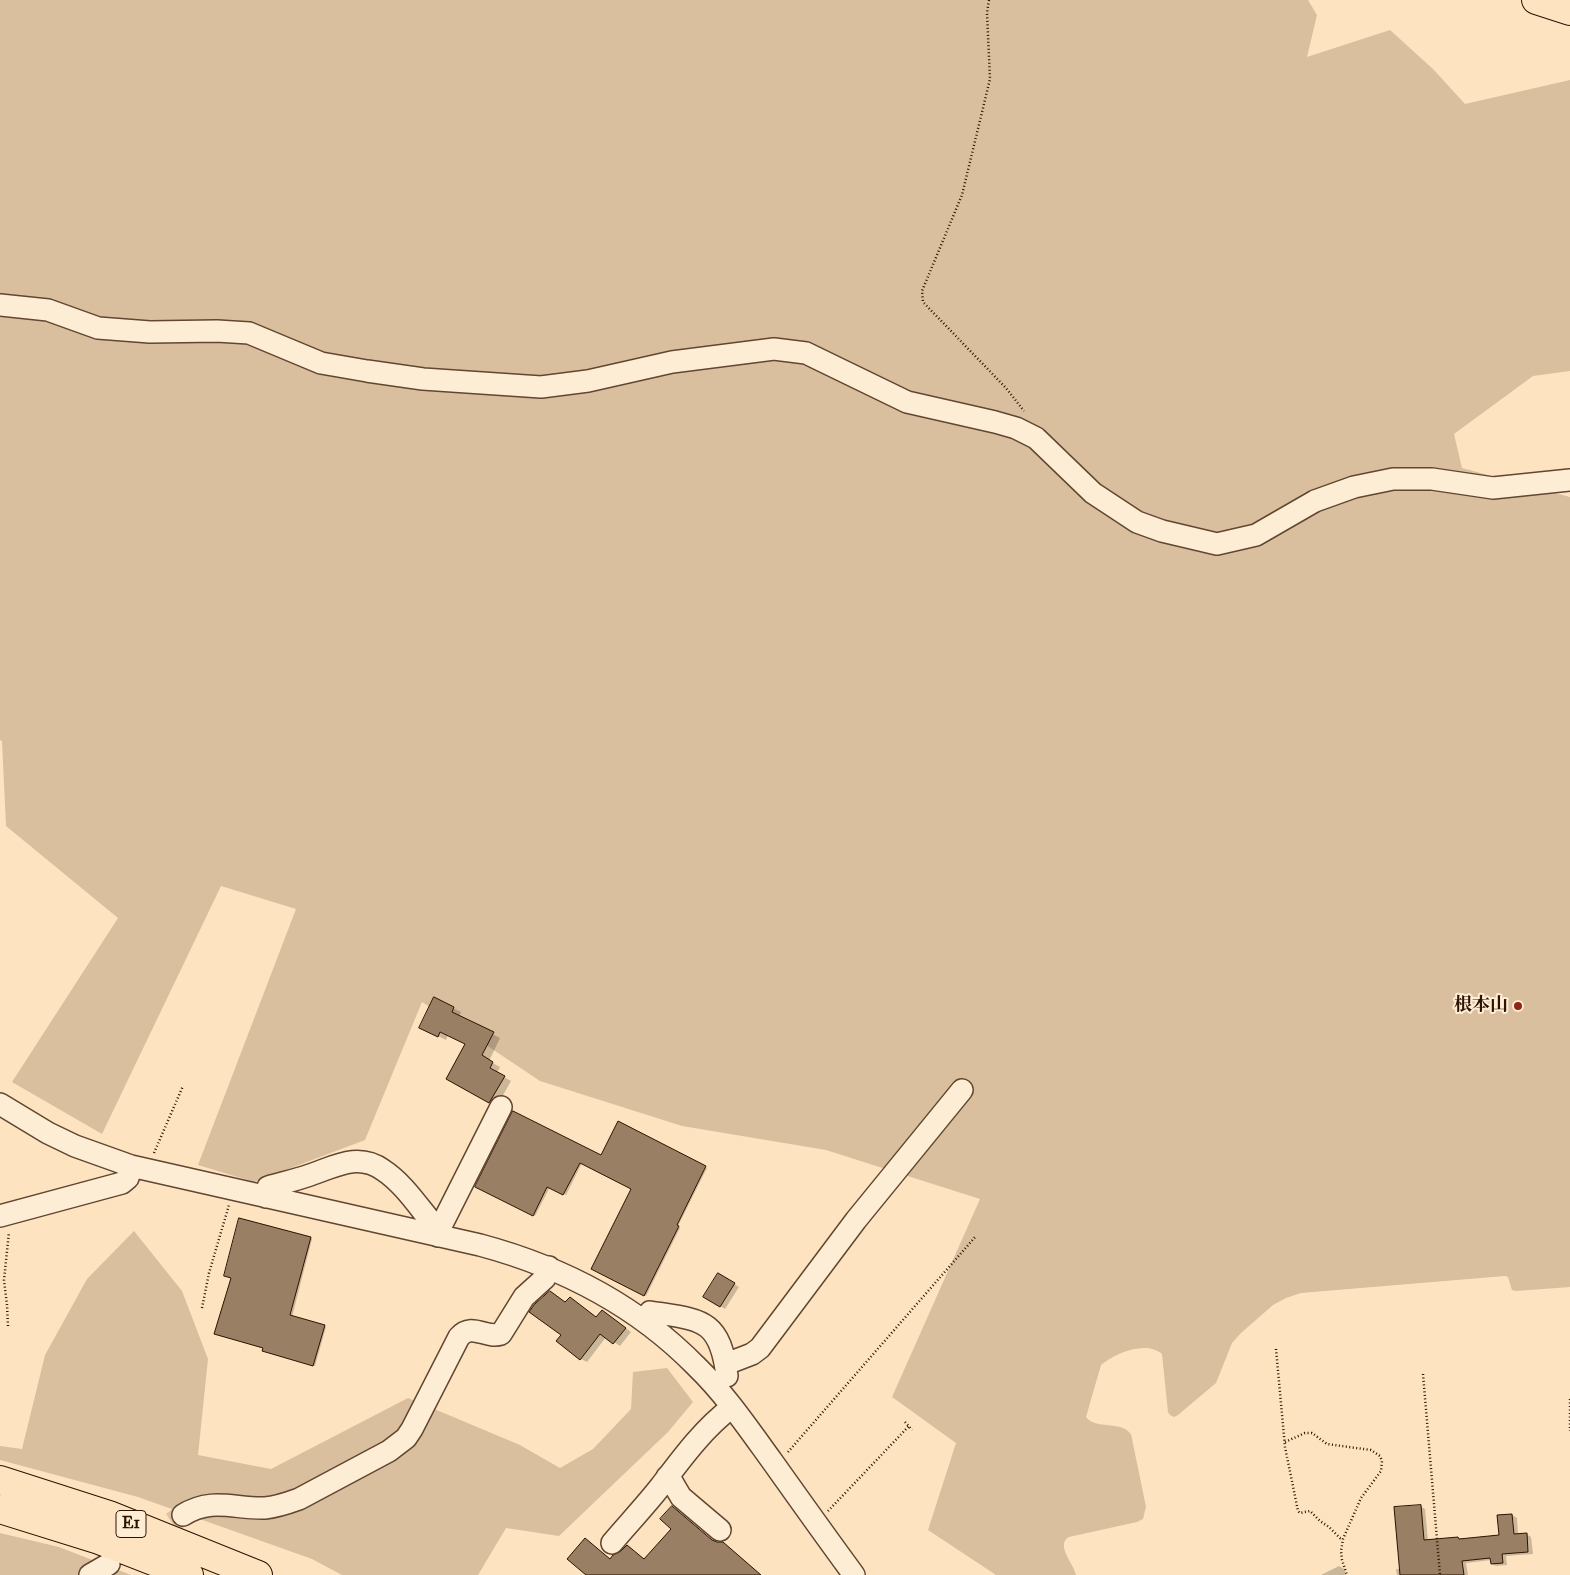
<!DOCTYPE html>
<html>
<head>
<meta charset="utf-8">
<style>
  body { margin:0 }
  canvas { display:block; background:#fde3bf }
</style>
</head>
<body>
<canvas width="1570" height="1575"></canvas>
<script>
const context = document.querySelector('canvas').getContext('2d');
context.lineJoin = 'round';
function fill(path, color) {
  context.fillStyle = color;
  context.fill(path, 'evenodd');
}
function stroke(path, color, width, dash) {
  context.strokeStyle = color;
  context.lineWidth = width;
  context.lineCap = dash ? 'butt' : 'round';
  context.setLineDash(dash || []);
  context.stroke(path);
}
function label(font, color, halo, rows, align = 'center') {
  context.font = font + ' "IM FELL Great Primer","Noto Serif JP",serif';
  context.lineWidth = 4;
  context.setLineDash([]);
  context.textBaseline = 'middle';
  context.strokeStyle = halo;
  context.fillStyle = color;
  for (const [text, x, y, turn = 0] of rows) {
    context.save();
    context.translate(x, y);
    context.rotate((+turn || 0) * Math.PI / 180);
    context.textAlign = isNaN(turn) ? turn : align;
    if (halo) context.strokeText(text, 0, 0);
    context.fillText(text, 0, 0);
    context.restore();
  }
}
const green = new Path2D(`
  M 0,0 L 1308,0 L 1317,15 L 1307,57 L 1390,30 L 1433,69 L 1465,104 L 1570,80 L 1570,371 L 1533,376 L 1454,434 L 1462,468 L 1570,497 L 1570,1287 L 1516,1291 L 1512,1290 L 1508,1277 L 1505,1276 L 1301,1293 L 1286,1298 L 1273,1305 L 1241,1333 L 1232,1343 L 1216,1383 L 1178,1415 L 1174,1417 L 1170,1415 L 1168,1412 L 1162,1354 C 1146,1340 1115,1353 1101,1365 L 1086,1417 C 1096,1430 1120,1420 1131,1434 L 1146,1507 L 1143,1519 L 1137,1522 L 1069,1537 C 1055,1545 1074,1564 1076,1575 L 996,1575 L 928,1530 L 956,1443 L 892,1397 L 980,1199 L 826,1150 L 682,1126 L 540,1081 L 422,1002 L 365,1140 L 254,1182 L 198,1165 L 296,909 L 221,886 L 102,1134 L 12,1082 L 118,918 L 6,826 L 2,741 L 0,740 Z
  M 134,1231 L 182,1291 L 208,1359 L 198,1455 L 271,1469 L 408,1398 L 520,1445 L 560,1468 L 593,1449 L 631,1409 L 633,1372 L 667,1368 L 693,1402 L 668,1432 L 559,1536 L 506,1528 L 478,1575 L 342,1575 L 312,1559 L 138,1497 L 0,1460 L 0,1446 L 22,1449 L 45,1355 L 87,1279 Z
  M 0,1533 L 59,1547 L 131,1575 L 0,1575 Z`);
const shadow = new Path2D(`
  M 453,1008 L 461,1012 L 459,1017 L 500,1038 L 489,1061 L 500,1067 L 497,1073 L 511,1081 L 497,1106 L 448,1078 L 467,1044 L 448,1035 L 446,1040 L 428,1031 Z
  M 618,1123 L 707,1168 L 678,1226 L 680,1228 L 646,1296 L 592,1269 L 633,1189 L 582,1163 L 566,1195 L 550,1187 L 535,1216 L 476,1186 L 601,1156 Z
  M 311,1238 L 312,1239 L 292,1317 L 326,1327 L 315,1366 L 265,1352 L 264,1348 L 218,1335 Z
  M 718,1274 L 739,1287 L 725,1309 L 705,1296 Z
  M 576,1302 L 597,1318 L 608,1315 L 631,1332 L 620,1346 L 606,1337 L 587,1362 L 581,1359 L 563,1335 L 566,1303 Z
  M 1420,1506 L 1425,1509 L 1428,1541 L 1458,1538 L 1462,1540 L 1500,1537 L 1499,1516 L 1512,1515 L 1517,1518 L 1518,1535 L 1526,1534 L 1531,1537 L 1533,1554 L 1506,1556 L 1507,1565 L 1496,1566 L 1492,1564 L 1491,1560 L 1466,1563 L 1468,1575 L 1397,1575 L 1396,1569 L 1401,1569 Z
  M 1339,1566 L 1344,1569 L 1346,1575 L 1321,1575 Z`);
const building = new Path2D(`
  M 434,997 L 454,1007 L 452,1012 L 494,1032 L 482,1055 L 493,1062 L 490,1068 L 505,1076 L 489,1103 L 446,1079 L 465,1044 L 440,1032 L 438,1037 L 419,1028 Z
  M 513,1111 L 601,1155 L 618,1121 L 706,1166 L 677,1225 L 679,1226 L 644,1296 L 591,1269 L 631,1189 L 580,1163 L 563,1195 L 547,1187 L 533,1216 L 475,1187 Z
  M 239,1218 L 311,1237 L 290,1315 L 325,1325 L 313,1366 L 262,1351 L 263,1348 L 214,1334 L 231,1278 L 224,1276 Z
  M 718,1273 L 735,1283 L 720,1307 L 703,1297 Z
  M 550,1291 L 565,1302 L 570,1297 L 596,1317 L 602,1310 L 626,1328 L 613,1344 L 600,1334 L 580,1360 L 556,1341 L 561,1335 L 529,1312 L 534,1305 Z
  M 1421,1505 L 1424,1540 L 1458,1537 L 1459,1539 L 1499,1535 L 1497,1515 L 1512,1514 L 1514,1534 L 1527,1533 L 1528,1552 L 1502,1554 L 1503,1563 L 1491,1564 L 1490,1558 L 1462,1561 L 1464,1575 L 1400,1575 L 1394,1507 Z
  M 672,1506 L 712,1540 L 717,1542 L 723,1542 L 761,1575 L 586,1575 L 567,1559 L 585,1538 L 610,1559 L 613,1555 L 621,1551 L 627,1545 L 644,1559 L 671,1529 L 660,1519 Z`);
const minorTunnel = new Path2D(`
  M 145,1540 L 183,1515`);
const path = new Path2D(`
  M 989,0 L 987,13 L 990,79 L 962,195 L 922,291 L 923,302 L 1006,388 L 1024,411
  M 154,1153 L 183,1086
  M 202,1308 L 209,1273 L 229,1205
  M 8,1326 L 7,1305 L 4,1280 L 9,1232
  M 1276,1349 L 1285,1447 L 1298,1511 L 1300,1513 L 1310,1511 L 1320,1521 L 1329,1527 L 1340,1538 L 1343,1539
  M 1423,1374 L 1440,1575
  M 1570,1399 L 1570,1431
  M 905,1422 L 912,1430
  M 1285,1442 L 1305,1433 L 1312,1433 L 1327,1444 L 1371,1450 L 1380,1456 L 1382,1461 L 1381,1471 L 1361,1498 L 1343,1539 L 1341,1551 L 1342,1560 L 1347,1575
  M 788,1452 L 976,1236
  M 828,1511 L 909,1426`);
const minor = new Path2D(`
  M 0,305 L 48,310 L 98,328 L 150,332 L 217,331 L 249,333 L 321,363 L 367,371 L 423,379 L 541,387 L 588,381 L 672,362 L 774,349 L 806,353 L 907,402 L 995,422 L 1016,428 L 1036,438 L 1093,493 L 1137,522 L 1162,531 L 1217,544 L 1256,535 L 1315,501 L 1354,487 L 1393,479 L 1432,479 L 1493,488 L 1570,480
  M 0,1104 L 48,1133 L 75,1146 L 131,1166 L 480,1245 C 562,1267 636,1305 696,1366 C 725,1394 748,1428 772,1461 C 799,1499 826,1537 854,1575
  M 266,1197 L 268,1187 C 282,1183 296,1180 310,1175 C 334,1167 358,1152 383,1170 C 403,1183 418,1206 433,1224 L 441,1226
  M 0,1216 L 122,1183 L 128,1178 L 131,1166
  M 438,1236 L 441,1226 L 501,1107
  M 644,1321 L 650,1312 C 701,1320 720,1318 727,1376
  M 726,1364 L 752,1354 L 760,1348 L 856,1220 L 962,1090
  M 667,1477 L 671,1480 L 681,1497 L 720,1530
  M 183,1515 C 212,1497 234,1509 265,1508 C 277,1507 288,1503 299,1499 L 389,1451 L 406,1438 L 412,1429 L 459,1337 C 472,1322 486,1339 501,1334 L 524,1297 L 545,1278 L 549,1267
  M 612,1543 C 628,1524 645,1506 660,1487 C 682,1458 703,1429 732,1407
  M 90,1575 L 109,1564`);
const major = new Path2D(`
  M 1536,0 L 1570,11`);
const highway = new Path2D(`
  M 0,1480 L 109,1515 L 258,1575
  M 0,1509 L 99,1540 L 189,1575`);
const markers = [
  [1518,1006,5,"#8f2418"]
];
const shields = [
  [131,1524,30]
];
const shieldNames = [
  ["E1",131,1524]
];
const poiNames = [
  ["根本山",1508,1006]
];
fill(green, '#dabf9f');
fill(shadow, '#0003');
fill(building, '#997f63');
stroke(building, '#2d1200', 1);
stroke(minorTunnel, '#dec4a2', 21, [21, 11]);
stroke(minor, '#614630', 24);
stroke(major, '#2d1200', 30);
stroke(highway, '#2d1200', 30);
stroke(path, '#2d1200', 2.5, [1, 2.5]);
stroke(minor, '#feedd5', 21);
stroke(major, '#fde3bf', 28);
stroke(highway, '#fde3bf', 28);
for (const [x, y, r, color] of markers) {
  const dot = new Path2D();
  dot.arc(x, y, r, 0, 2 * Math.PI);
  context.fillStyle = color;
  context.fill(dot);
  stroke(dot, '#feedd5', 2);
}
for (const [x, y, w] of shields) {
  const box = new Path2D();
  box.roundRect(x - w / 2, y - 13.5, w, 27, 4);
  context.fillStyle = '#feedd5';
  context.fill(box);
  stroke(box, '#2d1200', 1);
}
label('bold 16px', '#2d1200', null, shieldNames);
label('bold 18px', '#2d1200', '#feedd5', poiNames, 'right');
</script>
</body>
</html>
